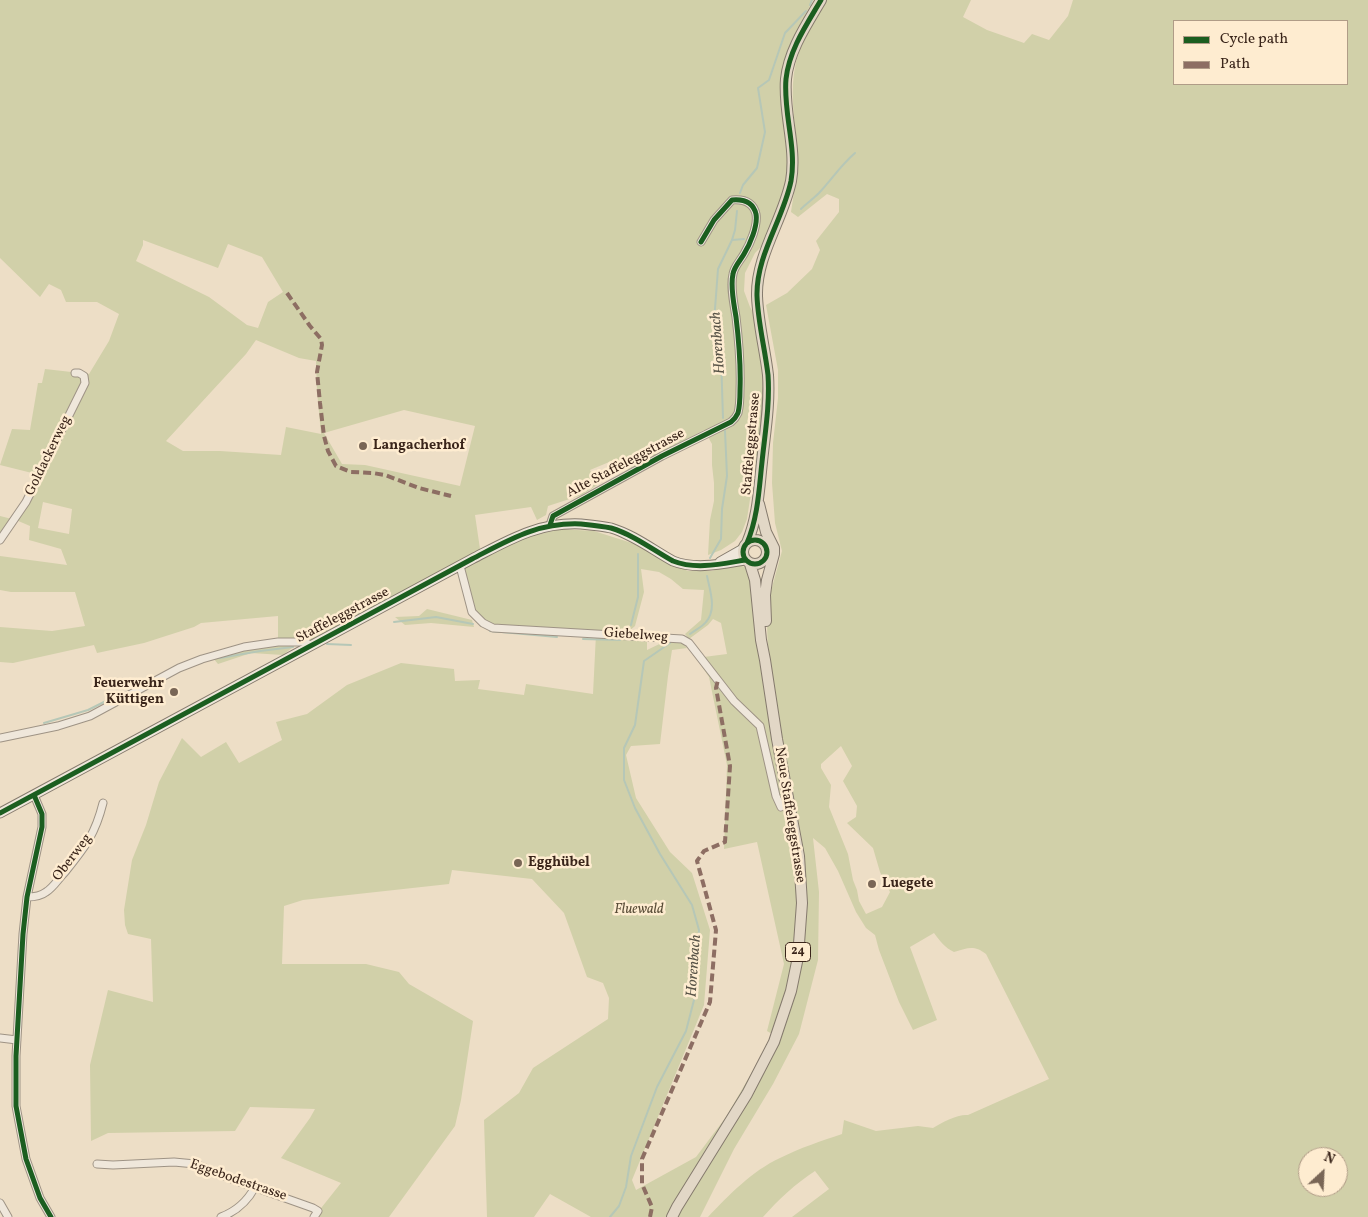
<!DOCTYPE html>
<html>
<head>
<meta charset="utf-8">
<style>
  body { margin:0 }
  #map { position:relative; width:1368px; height:1217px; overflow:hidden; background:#eddec6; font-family:Vollkorn,serif }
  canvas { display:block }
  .legend { position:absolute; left:1173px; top:20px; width:175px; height:65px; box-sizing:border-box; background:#feecd0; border:1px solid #b09c87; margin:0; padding:6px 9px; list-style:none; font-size:15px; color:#3a251a }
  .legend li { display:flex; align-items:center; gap:10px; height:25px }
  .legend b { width:25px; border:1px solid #b09c87 }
  .north { position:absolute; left:1298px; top:1147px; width:50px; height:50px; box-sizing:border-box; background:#feecd0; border:1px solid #b09c87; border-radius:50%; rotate:25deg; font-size:14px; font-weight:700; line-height:20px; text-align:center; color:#3a251a }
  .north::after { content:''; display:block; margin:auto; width:18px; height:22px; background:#796656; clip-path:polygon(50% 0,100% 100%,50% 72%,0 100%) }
</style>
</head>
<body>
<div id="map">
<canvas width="1368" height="1217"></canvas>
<ul class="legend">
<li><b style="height:6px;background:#1b5e20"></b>Cycle path</li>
<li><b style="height:6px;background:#8d6e63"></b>Path</li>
</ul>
<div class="north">N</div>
</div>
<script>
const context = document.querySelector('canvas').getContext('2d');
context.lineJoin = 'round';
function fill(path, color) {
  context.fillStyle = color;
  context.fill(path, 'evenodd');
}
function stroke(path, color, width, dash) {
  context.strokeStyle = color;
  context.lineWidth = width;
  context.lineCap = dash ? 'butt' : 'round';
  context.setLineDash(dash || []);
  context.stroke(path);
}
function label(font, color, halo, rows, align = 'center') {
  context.font = font + ' Vollkorn,serif';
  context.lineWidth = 5;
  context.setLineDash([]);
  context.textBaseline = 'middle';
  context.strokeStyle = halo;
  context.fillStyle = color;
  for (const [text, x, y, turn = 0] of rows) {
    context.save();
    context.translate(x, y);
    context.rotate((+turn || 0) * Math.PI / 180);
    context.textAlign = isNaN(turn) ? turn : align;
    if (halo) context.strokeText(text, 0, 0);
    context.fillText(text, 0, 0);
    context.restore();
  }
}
const green = new Path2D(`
  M 0,0 L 813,0 L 796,33 L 787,54 L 788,163 L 784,190 L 767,241 L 755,253 L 745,273 L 744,291 L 750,307 L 755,316 L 764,387 L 761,427 L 747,519 L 742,532 L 735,541 L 721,550 L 708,555 L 710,520 L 714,501 L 714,483 L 712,465 L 712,444 L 704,430 L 628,470 L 614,460 L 590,470 L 597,485 L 582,495 L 548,506 L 546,515 L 537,520 L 531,507 L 475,515 L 480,549 L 560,529 L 594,531 L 635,544 L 663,559 L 688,571 L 712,571 L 736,564 L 751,569 L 767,706 L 792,843 L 768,655 L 767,624 L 771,591 L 782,551 L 775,523 L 772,483 L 773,443 L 778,398 L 778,370 L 766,305 L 787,293 L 812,269 L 820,250 L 816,241 L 839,212 L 839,199 L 827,194 L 798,217 L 791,212 C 794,192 798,171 797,150 C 795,121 789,92 796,62 C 802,39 815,20 827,0 L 971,0 L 963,17 L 987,30 L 1024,43 L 1032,34 L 1049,40 L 1068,16 L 1073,0 L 1368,0 L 1368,1217 L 792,1217 L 829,1189 L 815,1171 C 795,1184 779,1199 763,1217 L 708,1217 C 729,1195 752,1171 780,1158 C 800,1148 821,1141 842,1134 L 844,1120 L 876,1131 L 918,1126 L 933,1128 C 942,1122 958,1114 968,1115 L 1049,1079 L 986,954 C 974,945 968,948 954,952 C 945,948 940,941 934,933 L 910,947 L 937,1020 L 913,1030 L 899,1002 L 879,950 L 875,935 L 866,928 L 856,912 L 838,871 L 825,848 L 813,838 L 819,892 L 818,960 L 799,1034 L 773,1084 L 734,1149 L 700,1217 L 591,1217 L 550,1194 L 534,1217 L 487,1217 L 484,1120 L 519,1093 L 533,1068 L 608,1019 L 609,998 L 603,983 L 587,977 L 564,913 L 532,879 L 452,870 L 449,884 L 303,900 L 284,906 L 282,964 L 366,964 L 399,972 L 409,984 L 473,1021 L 461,1100 L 455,1126 L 389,1217 L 314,1217 L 341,1183 L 281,1158 L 310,1118 L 315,1109 L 250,1107 L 235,1131 L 108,1133 L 91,1141 L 90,1065 L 108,990 L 153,1002 L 151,939 L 128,934 L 125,925 L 124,910 L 132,860 L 146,825 L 159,782 L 182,738 L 201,757 L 226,742 L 239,763 L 282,740 L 276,722 L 307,714 L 347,685 L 401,663 L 454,669 L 455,681 L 480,680 L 478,689 L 524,695 L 526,684 L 593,694 L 596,634 L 493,628 L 472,612 L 460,567 L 317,639 L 304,642 L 278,642 L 278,616 L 201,623 L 194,627 L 144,643 L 97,653 L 94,645 L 13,663 L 0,662 L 0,627 L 52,631 L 85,626 L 75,592 L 11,592 L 0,590 L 0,556 L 67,565 L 61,549 L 29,540 L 30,526 L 16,520 L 36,474 L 0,465 L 12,429 L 30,430 L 38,383 L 42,383 L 45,369 L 89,374 L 109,341 L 119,314 L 97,302 L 66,302 L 61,290 L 49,284 L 40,297 L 0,258 ZM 1174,21 L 1347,21 L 1347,84 L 1174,84 ZM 143,240 L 218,268 L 228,244 L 262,257 L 283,292 L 268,302 L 258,328 L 247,325 L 209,297 L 136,261 L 143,245 ZM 256,340 L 299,358 L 316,361 L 317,391 L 321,434 L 286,427 L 281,455 L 220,451 L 183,451 L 166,441 L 246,354 ZM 404,410 L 475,426 L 460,486 L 365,465 L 342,464 L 324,433 ZM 43,502 L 72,509 L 69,534 L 38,528 ZM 641,569 L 659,572 L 671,579 L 683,589 L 704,590 L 701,620 L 685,634 L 689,639 L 708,625 L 713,619 L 721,623 L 727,654 L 696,658 L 709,677 L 727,765 L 724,849 L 757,842 L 784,964 L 767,1031 L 772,1034 L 766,1048 L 726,1117 L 696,1157 L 636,1190 L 632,1180 L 704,1005 L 710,930 L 692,873 L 670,852 L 636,798 L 626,755 L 631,746 L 660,744 L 668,676 L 672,650 L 687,648 L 676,636 L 647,650 L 647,641 L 628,632 L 635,626 L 644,592 ZM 841,746 L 852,766 L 843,781 L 857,806 L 856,817 L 847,823 L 873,848 L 880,872 L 890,892 L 882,907 L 866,914 L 859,901 L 857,890 L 853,880 L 848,854 L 829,807 L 831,785 L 821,768 L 821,764 ZM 1308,1157 L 1338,1157 L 1338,1187 L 1308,1187 Z
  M 0,516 L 12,519 L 2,534 L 0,534 Z
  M 427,609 L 472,620 L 474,627 L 431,623 L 405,625 L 395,617 L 419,616 Z
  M 297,644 L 283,655 L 251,653 L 218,664 L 213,658 L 266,646 Z`);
const stream = new Path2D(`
  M 810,5 L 812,0
  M 740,193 L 743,185 L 757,168 L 765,132 L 758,88 L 769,80 L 785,33 L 806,11
  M 801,209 C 807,203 813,199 819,193 C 832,179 841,165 855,153
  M 732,240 L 744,239
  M 723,418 L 721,357 L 714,322 L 718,269 L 732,240 L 735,230 L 737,211
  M 710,558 L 721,539 L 722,509 L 727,476 L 725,431
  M 394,622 L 436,617 L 473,624
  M 631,625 L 638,597 L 638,554
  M 490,631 L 557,637
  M 690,634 C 695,630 702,627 706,622 C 717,609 710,591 707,576
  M 583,639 L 620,640
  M 327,644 L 351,645
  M 220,658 L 260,651 L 293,647
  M 44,723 L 88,710 L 108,700
  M 610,1217 L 619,1206 L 626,1187 L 631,1156 L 657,1087 L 686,1031 L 694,1000 L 699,930 L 692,905 L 660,854 L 635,808 L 624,780 L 624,748 L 635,725 L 644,661 L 670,643`);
const street = new Path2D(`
  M 550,525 L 553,516 L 662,456 L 731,422 L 735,418 L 738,413 C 740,405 740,398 740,390 C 741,364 739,342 736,317 C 734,304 730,287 733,274 C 734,267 740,261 744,254 C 750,244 758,226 756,214 C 753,202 743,199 732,200 L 714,220 L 701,242
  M 0,540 L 26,502 L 85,383 L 84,376 L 79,373 L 75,373
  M 460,566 L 472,612 L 483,623 L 493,628 L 682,639 L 689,643 L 734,701 L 760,726 L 776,796 L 781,807
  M 0,738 L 58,726 L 90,716 L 179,668 L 202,659 L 244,647 L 278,642 L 304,642 L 311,645
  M 34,795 L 42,814 L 42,827 L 27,897 L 23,934 L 16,1056 L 16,1106 L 26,1159 L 40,1198 L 51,1217
  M 27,897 C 34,897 41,896 46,892 C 53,888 59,878 65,872 C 85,847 95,835 103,803
  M 0,1038 L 17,1040
  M 97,1164 L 113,1165 L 174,1162 L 195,1164 L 237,1181 L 313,1208 L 318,1211 L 314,1217
  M 0,1203 L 8,1217
  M 221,1217 C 237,1211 247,1202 255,1187`);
const secondary = new Path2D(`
  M 720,562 L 743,549
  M 0,813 L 472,559 C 509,540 538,522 581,524 C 591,525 602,526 611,528 C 634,535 653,550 673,561 C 696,570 721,564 745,560`);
const primary = new Path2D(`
  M 759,504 L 766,532 L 774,548 L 774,554 L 767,580 L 765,595 L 766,621
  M743 552a12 12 0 1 1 24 0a12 12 0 1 1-24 0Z
  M 747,543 C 758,517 759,489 762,462 C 765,433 770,404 768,375 C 765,349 758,323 757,296 C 756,255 783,220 791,181 C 797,147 783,113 786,79 C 789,50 807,24 821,0
  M 672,1217 L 677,1207 L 747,1094 L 774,1042 L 791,991 L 798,957 L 802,903 L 799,856 L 777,739 L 765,660 L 761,640 L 755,580 L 750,564`);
const quiet = new Path2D(`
  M 287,293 L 310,326 L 321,339 L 322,345 L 317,372 L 320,403 L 324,436 L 328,451 L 336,466 L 351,472 L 373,473 L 385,475 L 419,488 L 451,496
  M 650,1217 L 652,1207 L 642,1184 L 642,1159 L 710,1002 L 716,930 L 697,861 L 704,851 L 725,842 L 730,766 L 716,688 L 718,680`);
const cycleway = new Path2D(`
  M 550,525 L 553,516 L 662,456 L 731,422 L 735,418 L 738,413 C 740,405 740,398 740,390 C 741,364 739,342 736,317 C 734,304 730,287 733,274 C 734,267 740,261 744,254 C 750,244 758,226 756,214 C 753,202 743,199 732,200 L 714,220 L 701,242
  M743 552a12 12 0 1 1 24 0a12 12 0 1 1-24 0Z
  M 747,543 C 758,517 759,489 762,462 C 765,433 770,404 768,375 C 765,349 758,323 757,296 C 756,255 783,220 791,181 C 797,147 783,113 786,79 C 789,50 807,24 821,0
  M 34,795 L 42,814 L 42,827 L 27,897 L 23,934 L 16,1056 L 16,1106 L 26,1159 L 40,1198 L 51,1217
  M 0,813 L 472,559 C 509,540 538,522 581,524 C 591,525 602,526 611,528 C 634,535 653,550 673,561 C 696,570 721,564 745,560`);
const markers = [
  [363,446,5,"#796656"],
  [174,692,5,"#796656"],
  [518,863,5,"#796656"],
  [872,884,5,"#796656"]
];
const shields = [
  [798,952,25]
];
const shieldNames = [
  ["24",798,952]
];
const streetNames = [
  ["Staffeleggstrasse",752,444,-85],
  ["Goldackerweg",49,456,-64],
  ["Alte Staffeleggstrasse",626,464,-28],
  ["Staffeleggstrasse",343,616,-28],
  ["Giebelweg",636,636,4],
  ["Neue Staffeleggstrasse",789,815,81],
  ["Oberweg",73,858,-53],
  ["Eggebodestrasse",238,1181,19]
];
const poiNames = [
  ["Langacherhof",373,446],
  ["Feuerwehr",164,684,"right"],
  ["Küttigen",164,700,"right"],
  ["Egghübel",528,863],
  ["Luegete",882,884]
];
const parkNames = [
  ["Fluewald",639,910]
];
const waterNames = [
  ["Horenbach",719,343,-94],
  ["Horenbach",695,966,-86]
];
fill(green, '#d1d0a9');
stroke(stream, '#b6c7b7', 2);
stroke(street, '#9e9385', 9);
stroke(secondary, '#857a6d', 11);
stroke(primary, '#857a6d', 12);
stroke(street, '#efe7db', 7);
stroke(secondary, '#efe7db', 9);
stroke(primary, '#e2d7c6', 10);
stroke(quiet, '#8d6e63', 4, [8, 4]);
stroke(cycleway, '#1b5e20', 5);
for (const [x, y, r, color] of markers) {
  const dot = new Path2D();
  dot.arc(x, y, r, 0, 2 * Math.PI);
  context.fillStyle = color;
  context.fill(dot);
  stroke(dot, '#feecd0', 2);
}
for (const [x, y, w] of shields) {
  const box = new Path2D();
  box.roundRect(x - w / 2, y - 9.5, w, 19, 4);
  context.fillStyle = '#feecd0';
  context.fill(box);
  stroke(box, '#3a251a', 1);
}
label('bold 12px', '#3a251a', null, shieldNames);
label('14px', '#3a251a', '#feecd0', streetNames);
label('bold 14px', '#3a251a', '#feecd0', poiNames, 'left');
label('italic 14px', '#5a4d38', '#feecd0', parkNames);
label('italic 15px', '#585347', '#feecd0', waterNames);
</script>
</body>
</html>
